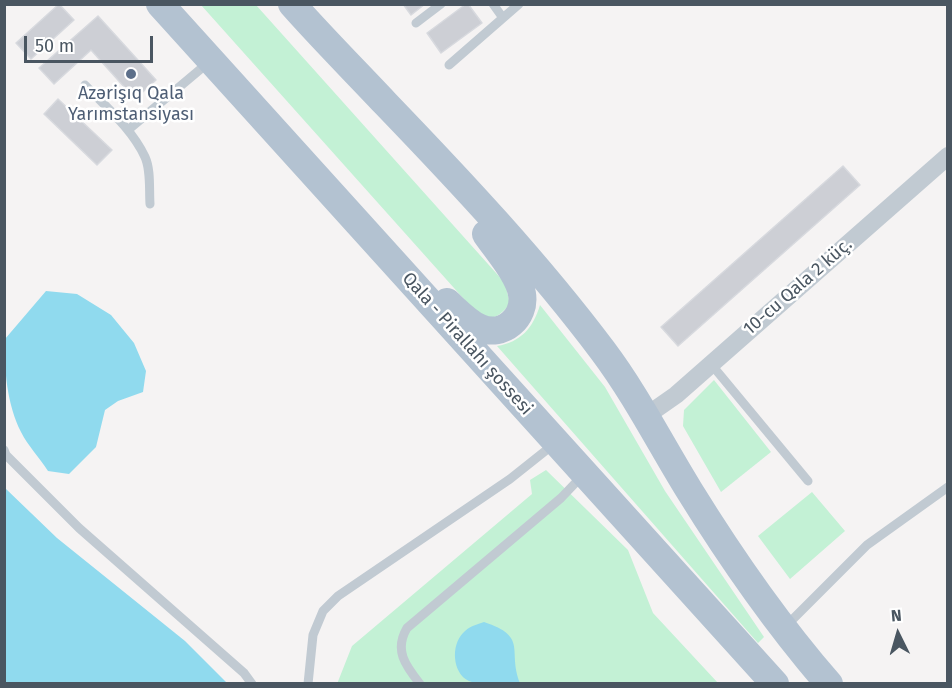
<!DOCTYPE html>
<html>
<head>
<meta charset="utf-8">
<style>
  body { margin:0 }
  #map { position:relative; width:952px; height:688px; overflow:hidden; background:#f5f3f3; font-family:"Fira Sans",sans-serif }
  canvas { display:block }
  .frame { position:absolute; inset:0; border:6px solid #4a5661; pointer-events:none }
  .north { position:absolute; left:868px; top:604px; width:60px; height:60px; -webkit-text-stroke:4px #fff; paint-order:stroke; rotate:355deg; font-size:16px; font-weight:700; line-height:24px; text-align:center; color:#4a5661 }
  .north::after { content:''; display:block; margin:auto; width:21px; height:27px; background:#4a5661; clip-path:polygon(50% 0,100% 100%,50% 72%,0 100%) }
  .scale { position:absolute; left:24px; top:36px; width:129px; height:27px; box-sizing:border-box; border:3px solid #4a5661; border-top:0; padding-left:8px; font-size:18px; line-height:21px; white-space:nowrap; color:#4a5661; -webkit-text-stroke:4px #fff; paint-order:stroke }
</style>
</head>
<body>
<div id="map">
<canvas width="952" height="688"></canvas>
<div class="frame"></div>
<div class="north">N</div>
<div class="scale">50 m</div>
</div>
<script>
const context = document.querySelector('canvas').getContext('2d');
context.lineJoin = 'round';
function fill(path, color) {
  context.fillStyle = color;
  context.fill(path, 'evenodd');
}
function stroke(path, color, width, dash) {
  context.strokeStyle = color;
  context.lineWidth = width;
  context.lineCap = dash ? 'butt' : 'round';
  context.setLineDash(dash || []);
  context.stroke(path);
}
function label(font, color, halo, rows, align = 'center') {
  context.font = font + ' "Fira Sans",sans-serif';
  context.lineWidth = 5;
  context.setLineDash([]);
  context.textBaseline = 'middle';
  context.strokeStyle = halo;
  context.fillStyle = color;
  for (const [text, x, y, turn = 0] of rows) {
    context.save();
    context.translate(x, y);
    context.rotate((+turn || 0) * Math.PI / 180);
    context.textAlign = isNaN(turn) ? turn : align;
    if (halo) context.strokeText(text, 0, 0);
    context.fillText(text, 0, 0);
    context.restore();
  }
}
const green = new Path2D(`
  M 201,5 L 256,5 L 505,283 L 510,304 C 495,321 489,322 471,307 Z
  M 540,305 L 605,387 L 665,491 L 764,637 L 758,643 L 497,346 C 521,342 533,328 540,305 Z
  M 714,380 L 771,452 L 721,492 L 683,426 L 684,410 Z
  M 546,470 L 628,550 L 653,613 L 718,683 L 337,684 L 352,646 L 532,494 L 530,480 Z
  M 812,492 L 845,531 L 790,579 L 758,536 Z`);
const water = new Path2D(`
  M 46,291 L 77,294 L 111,315 L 134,343 L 146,371 L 143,392 L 118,401 L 105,410 L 96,447 L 69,474 L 48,471 C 40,458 28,446 21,432 C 7,404 4,370 5,339 Z
  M 5,488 L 57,538 L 185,641 L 227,683 L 5,683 Z
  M 484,622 C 529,637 507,650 520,683 C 504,684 483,687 469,681 C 452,673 451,645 463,633 C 469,626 476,625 484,622 Z`);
const building = new Path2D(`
  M 59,4 L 74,20 L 31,59 L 16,43 Z
  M 403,4 L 425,4 L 411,15 Z
  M 466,4 L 468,4 L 482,23 L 441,53 L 427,33 Z
  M 98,16 L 156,80 L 135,99 L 91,50 L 54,84 L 39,68 Z
  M 58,99 L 112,150 L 97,165 L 44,114 Z
  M 843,166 L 860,185 L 678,346 L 661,327 Z`);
const service = new Path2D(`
  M 493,4 L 503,18
  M 416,23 L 441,4
  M 449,65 L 519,4
  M 85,85 C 106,107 132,129 145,157 C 151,170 149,189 150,204
  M 128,130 L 209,62
  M 711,364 L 808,481
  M 4,450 L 6,455 L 79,528 L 244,673 L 252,684
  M 787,625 L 867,545 L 948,487
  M 308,684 L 313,635 L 323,611 L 338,596 L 510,479 L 554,444
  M 420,684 C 405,665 394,650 407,628 L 561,498 L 582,476`);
const minor = new Path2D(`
  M 646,416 L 676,395 L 948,156`);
const primary = new Path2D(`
  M 160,4 L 775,684
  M 292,4 C 322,38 354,70 385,103 C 461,182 537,263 603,351 C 636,395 660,443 689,490 C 731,558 776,623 829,684
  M 447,302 C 457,311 468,323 480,328 C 503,338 526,317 522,294 C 519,275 497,250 486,234`);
const markers = [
  [131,74,6,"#5c6f8a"]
];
const serviceNames = [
  ["Azərişıq Qala",131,94],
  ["Yarımstansiyası",131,115]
];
const streetNames = [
  ["10-cu Qala 2 küç.",798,287,-41],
  ["Qala - Pirallahı şossesi",467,344,48]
];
fill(green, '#c3f1d5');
fill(water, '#90daee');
fill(building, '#cdcfd5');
stroke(building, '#d7d9de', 1.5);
stroke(service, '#c1cad2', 9);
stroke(minor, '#c1cad2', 18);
stroke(primary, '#b3c2d1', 28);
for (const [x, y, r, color] of markers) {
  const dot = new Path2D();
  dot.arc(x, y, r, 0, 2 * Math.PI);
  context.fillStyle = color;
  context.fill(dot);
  stroke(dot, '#fff', 2);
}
label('18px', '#4e5e75', '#fff', serviceNames);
label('18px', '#4a5661', '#fff', streetNames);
</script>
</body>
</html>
